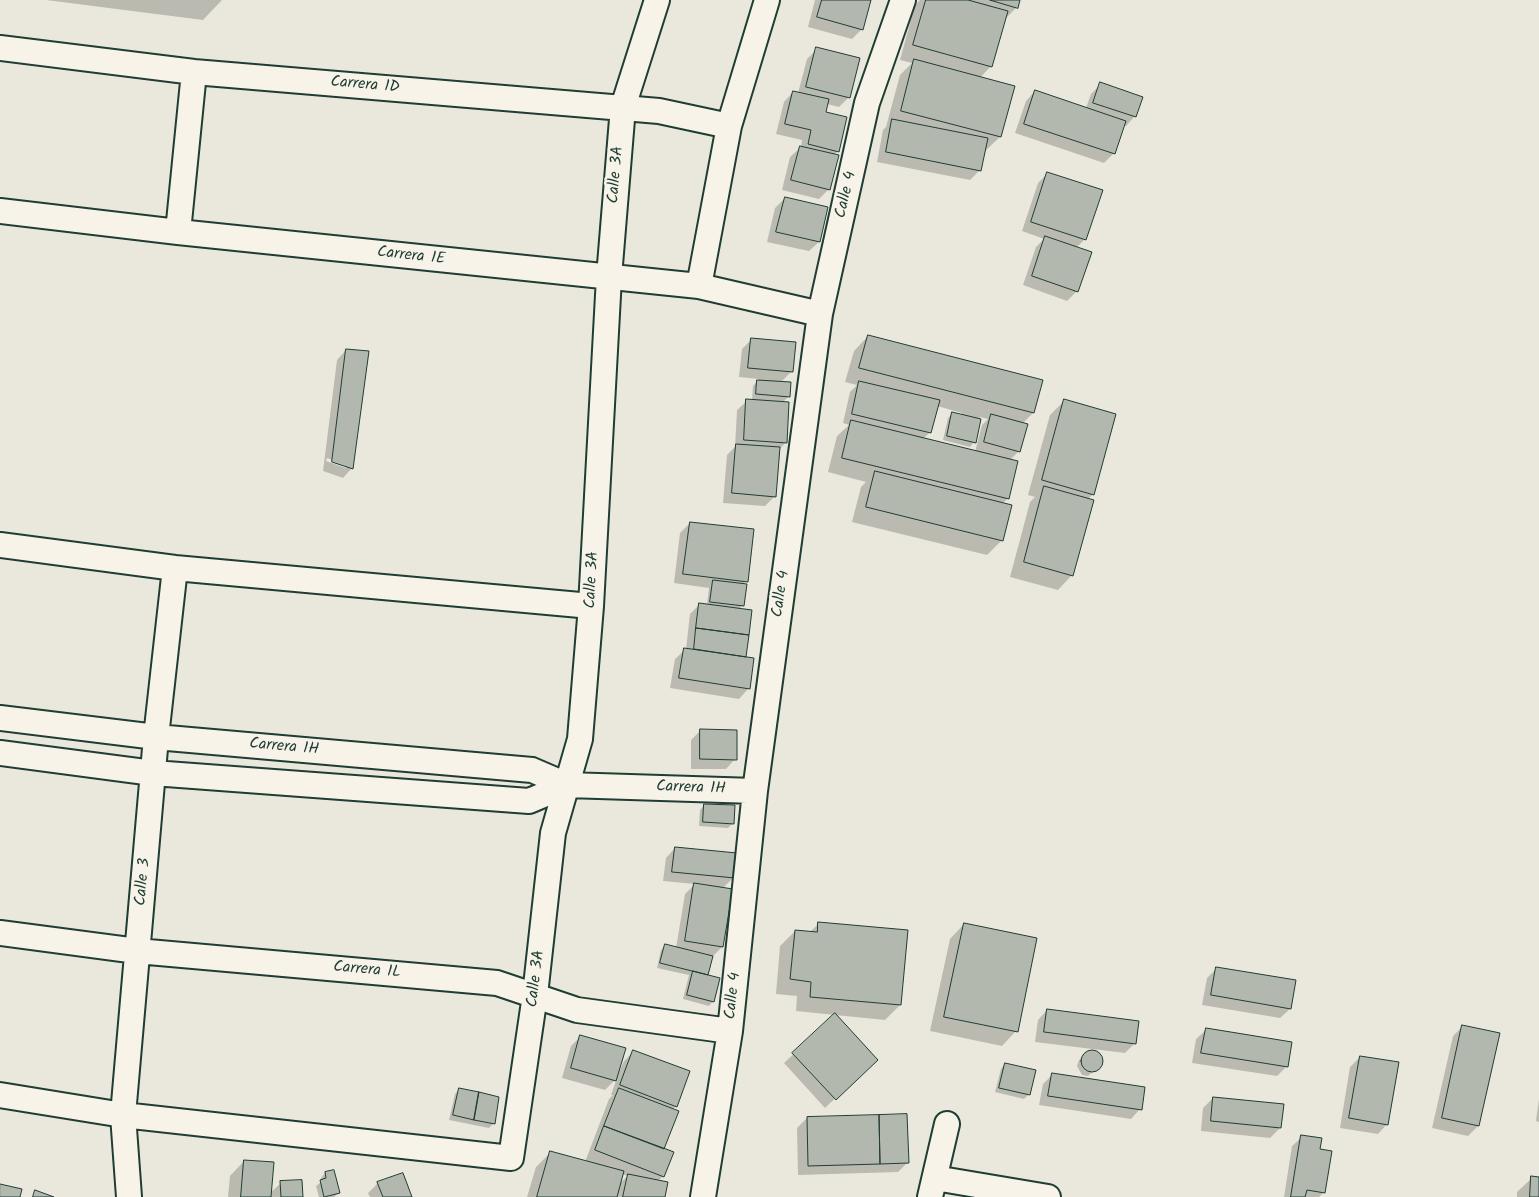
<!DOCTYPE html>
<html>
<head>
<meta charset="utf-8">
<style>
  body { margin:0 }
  canvas { display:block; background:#eae8dd }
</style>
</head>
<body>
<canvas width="1539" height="1197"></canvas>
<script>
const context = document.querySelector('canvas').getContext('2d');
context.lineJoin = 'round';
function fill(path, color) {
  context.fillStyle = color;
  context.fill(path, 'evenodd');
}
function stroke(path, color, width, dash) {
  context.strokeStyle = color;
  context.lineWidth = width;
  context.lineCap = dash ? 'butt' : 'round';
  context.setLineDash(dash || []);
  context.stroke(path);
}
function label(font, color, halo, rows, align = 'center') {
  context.font = font + ' Kalam,sans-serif';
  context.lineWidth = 5;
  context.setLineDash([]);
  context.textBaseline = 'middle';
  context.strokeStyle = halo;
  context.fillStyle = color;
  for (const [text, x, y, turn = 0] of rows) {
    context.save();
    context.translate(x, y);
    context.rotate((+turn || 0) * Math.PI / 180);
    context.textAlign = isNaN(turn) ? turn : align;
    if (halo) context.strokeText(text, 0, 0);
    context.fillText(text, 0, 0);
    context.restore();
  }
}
const shadow = new Path2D(`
  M 46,0 L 222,0 L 203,20 Z
  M 815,0 L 869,0 L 862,29 L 852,39 L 808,27 Z
  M 920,0 L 1019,0 L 1017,7 L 1007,17 L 1005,17 L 991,66 L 980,78 L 1013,87 L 1000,137 L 985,151 L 980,170 L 970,180 L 877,162 L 883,130 L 886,127 L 900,75 L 912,63 L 900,60 L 915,5 Z
  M 817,49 L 849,97 L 839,107 L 827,104 L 824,113 L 838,151 L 834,155 L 829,189 L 819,199 L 782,190 L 790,157 L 801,147 L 802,140 L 776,134 L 784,102 L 793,92 L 798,93 L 807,59 Z
  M 1101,84 L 1135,116 L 1126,126 L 1123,125 L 1114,153 L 1104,163 L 1015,133 L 1026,101 L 1035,91 L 1086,108 L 1091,94 Z
  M 1048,173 L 1085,239 L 1076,248 L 1077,291 L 1067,301 L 1023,285 L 1036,247 L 1044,239 L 1022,231 L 1038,183 Z
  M 785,198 L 819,242 L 809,251 L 767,242 L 775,208 Z
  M 868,336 L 1033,413 L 1022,424 L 1019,451 L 1010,460 L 1008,498 L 1002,504 L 1002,540 L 987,555 L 852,522 L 861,487 L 866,482 L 828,472 L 837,436 L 849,425 L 843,423 L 850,392 L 857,385 L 845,382 L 854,351 ZM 937,406 L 962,413 L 961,415 L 953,413 L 948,418 L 943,440 L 970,447 L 974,442 L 980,417 L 988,419 L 982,425 L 975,452 L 923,439 L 930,432 Z
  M 752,339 L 792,371 L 781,382 L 789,396 L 782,403 L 786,442 L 779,450 L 775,496 L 765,506 L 723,503 L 727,455 L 735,447 L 737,410 L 747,401 L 752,401 L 753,386 L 759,379 L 739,377 L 742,349 Z
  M 346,350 L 352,468 L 343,478 L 323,471 L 337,360 ZM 327,458 L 346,465 L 346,468 L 326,461 Z
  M 1064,401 L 1093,494 L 1088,499 L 1072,575 L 1058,590 L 1010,577 L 1030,502 L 1035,497 L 1028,495 L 1050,415 Z
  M 690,523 L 746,581 L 743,584 L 743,605 L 739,609 L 745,658 L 753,659 L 748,689 L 739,699 L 670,688 L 675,659 L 686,649 L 690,614 L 700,604 L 707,605 L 709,588 L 674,583 L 680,533 Z
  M 701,730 L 735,759 L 726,769 L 691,769 L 691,740 Z
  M 704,805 L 733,823 L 728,828 L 699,826 L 700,810 Z
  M 675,848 L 734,877 L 722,889 L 722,947 L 712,957 L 707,976 L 713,1001 L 709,1006 L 683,999 L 689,975 L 657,968 L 661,950 L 665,946 L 676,948 L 685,894 L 695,884 L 663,881 L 666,858 Z
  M 819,923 L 907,931 L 900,1005 L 885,1020 L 835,1015 L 866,1069 L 825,1108 L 784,1063 L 835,1015 L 796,1011 L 797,996 L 776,994 L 780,946 L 795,931 L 809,933 Z
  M 964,924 L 1016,1031 L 1002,1046 L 930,1031 L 950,939 Z
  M 1217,968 L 1290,1009 L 1280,1018 L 1202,1005 L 1207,978 Z
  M 1047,1010 L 1135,1043 L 1125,1053 L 1035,1042 L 1038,1020 Z
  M 1463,1026 L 1498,1034 L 1478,1126 L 1468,1136 L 1432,1128 L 1453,1036 Z
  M 1206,1030 L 1287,1066 L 1277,1076 L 1192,1063 L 1196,1039 Z
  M 581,1036 L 620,1070 L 624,1061 L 634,1051 L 676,1106 L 672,1110 L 663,1150 L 663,1176 L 658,1181 L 664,1197 L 527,1197 L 536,1167 L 551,1152 L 585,1162 L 609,1099 L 613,1095 L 611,1095 L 617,1078 L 605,1090 L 562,1078 L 571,1046 ZM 622,1174 L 628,1176 L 619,1184 Z
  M 1093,1051 L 1099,1053 L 1102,1059 L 1101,1065 L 1088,1076 L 1082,1075 L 1077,1066 L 1079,1060 L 1084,1055 Z
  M 1360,1057 L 1387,1124 L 1378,1134 L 1340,1128 L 1350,1067 Z
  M 1005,1064 L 1029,1094 L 1024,1099 L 995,1092 L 1001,1069 Z
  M 1053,1074 L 1140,1109 L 1131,1119 L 1039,1105 L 1043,1084 Z
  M 459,1090 L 494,1123 L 489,1128 L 449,1120 L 455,1094 Z
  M 1213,1098 L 1280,1128 L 1270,1138 L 1201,1131 L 1203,1108 Z
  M 1539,1099 L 1539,1122 L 1536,1121 Z
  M 807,1118 L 908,1162 L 898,1172 L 798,1175 L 797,1128 Z
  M 1302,1137 L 1319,1150 L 1324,1192 L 1319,1197 L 1284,1197 L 1292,1146 Z
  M 244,1161 L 270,1193 L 281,1183 L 301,1197 L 228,1197 L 230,1176 Z
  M 325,1173 L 339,1193 L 334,1197 L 319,1197 L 316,1186 L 322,1181 L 321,1178 Z
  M 1532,1178 L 1539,1178 L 1539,1197 L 1517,1197 L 1517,1192 Z
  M 378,1183 L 410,1197 L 370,1197 L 368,1193 Z`);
const building = new Path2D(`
  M 822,0 L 871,0 L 863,30 L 817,17 Z
  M 926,0 L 968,0 L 1008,11 L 992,67 L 913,45 Z
  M 990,0 L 1020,0 L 1018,8 Z
  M 816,47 L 860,58 L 850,98 L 806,87 Z
  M 914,59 L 1015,86 L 1001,137 L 901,111 Z
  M 1100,82 L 1143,97 L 1136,117 L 1093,103 Z
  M 1035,90 L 1126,121 L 1115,154 L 1024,124 Z
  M 793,91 L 829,99 L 826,112 L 847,117 L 839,152 L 808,144 L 811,130 L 785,124 Z
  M 892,119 L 988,138 L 981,171 L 886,152 Z
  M 800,146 L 839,155 L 830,190 L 791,180 Z
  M 1047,172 L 1103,190 L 1086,240 L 1031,222 Z
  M 785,197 L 828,207 L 820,242 L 776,232 Z
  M 1045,236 L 1092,252 L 1078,292 L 1032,276 Z
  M 868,335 L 1043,380 L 1034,413 L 859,368 Z
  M 751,338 L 796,342 L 793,372 L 748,368 Z
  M 346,349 L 369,351 L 353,469 L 332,462 Z
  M 757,380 L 791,382 L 790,397 L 756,394 Z
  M 859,381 L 940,400 L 931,433 L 852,414 Z
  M 746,399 L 789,402 L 787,443 L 744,440 Z
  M 1064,399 L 1116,414 L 1094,495 L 1042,480 Z
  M 952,412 L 981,419 L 976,443 L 947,436 Z
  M 991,414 L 1028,424 L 1020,452 L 984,442 Z
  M 851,420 L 1018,461 L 1009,499 L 842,458 Z
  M 736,444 L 780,447 L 776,497 L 732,493 Z
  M 875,471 L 1012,505 L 1003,541 L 866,507 Z
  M 1044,486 L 1094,500 L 1073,576 L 1024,562 Z
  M 690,522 L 754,529 L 748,582 L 683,574 Z
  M 713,580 L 747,584 L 744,606 L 710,602 Z
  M 699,603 L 752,610 L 749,635 L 696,628 Z
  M 696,628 L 749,635 L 746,657 L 694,649 Z
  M 684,648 L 754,658 L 750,689 L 679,678 Z
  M 700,729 L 737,730 L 737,760 L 700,759 Z
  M 704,804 L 735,805 L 734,824 L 703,822 Z
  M 675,847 L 737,853 L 735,878 L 672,872 Z
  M 694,883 L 733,889 L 723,947 L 685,941 Z
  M 818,922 L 908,930 L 901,1005 L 810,997 L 811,982 L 790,979 L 795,930 L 817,932 Z
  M 964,923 L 1037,938 L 1018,1032 L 944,1017 Z
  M 665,944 L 713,956 L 708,975 L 660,963 Z
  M 1216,967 L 1296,980 L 1291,1009 L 1211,995 Z
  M 693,971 L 720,978 L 714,1002 L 687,995 Z
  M 1047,1009 L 1139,1021 L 1136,1044 L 1044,1032 Z
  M 835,1013 L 878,1060 L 836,1100 L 792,1053 Z
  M 1462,1025 L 1500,1033 L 1479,1126 L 1442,1118 Z
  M 1206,1028 L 1292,1042 L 1288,1067 L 1201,1053 Z
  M 580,1035 L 626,1048 L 616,1081 L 571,1068 Z
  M1081 1061a11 11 0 1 1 22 0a11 11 0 1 1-22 0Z
  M 633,1050 L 690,1071 L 677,1107 L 620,1085 Z
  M 1360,1056 L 1399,1062 L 1388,1125 L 1349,1118 Z
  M 1005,1063 L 1036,1070 L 1030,1095 L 999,1088 Z
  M 1052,1073 L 1145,1087 L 1142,1110 L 1048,1096 Z
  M 459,1088 L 479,1092 L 474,1120 L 453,1115 Z
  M 619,1088 L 679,1111 L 664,1149 L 604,1126 Z
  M 479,1092 L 499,1097 L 495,1124 L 474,1120 Z
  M 1213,1097 L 1284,1104 L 1281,1128 L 1211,1121 Z
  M 907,1114 L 909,1163 L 880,1164 L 879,1115 Z
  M 879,1115 L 880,1164 L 808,1166 L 807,1117 Z
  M 604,1126 L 674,1152 L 664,1177 L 595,1150 Z
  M 1301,1135 L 1322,1138 L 1320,1149 L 1332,1151 L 1325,1193 L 1307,1190 L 1305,1197 L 1291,1197 Z
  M 550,1151 L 624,1171 L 617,1197 L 537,1197 Z
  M 244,1160 L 274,1162 L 271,1197 L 241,1197 Z
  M 334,1170 L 340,1193 L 324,1197 L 320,1180 L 326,1178 L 325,1172 Z
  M 403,1173 L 412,1197 L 383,1197 L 377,1182 Z
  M 628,1174 L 668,1182 L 665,1197 L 623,1197 Z
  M 1531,1176 L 1539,1177 L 1539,1197 L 1530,1197 Z
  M 302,1180 L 303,1197 L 281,1197 L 280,1181 Z
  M 0,1184 L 22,1189 L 20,1197 L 0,1197 Z
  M 35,1190 L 54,1197 L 33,1197 Z`);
const street = new Path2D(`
  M 0,48 L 194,72 L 659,111 L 729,126
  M 0,211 L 178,232 L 699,286 L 820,314
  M 178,232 L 194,72
  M 699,286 L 729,126 L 767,0
  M 0,545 L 175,568 L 591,606
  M 0,718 L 156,737 L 532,770 L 567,785 L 755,791
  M 0,753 L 153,773 L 529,801 L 567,785
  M 0,933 L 137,951 L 497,983 L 577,1010 L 730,1031
  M 0,1095 L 123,1115 L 511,1158 L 535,995 L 553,833 L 580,739 L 591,606 L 609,277 L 623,107 L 657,0
  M 935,1178 L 1048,1197
  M 129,1197 L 123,1115 L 156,737 L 175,568
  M 703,1197 L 730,1031 L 755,791 L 820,314 L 867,103 L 903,0
  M 930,1197 L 947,1124`);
const streetNames = [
  ["Carrera 1D",365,86,5],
  ["Calle 3A",617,175,-85],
  ["Calle 4",847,195,-77],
  ["Carrera 1E",411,257,6],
  ["Calle 3A",593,580,-87],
  ["Calle 4",782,594,-82],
  ["Carrera 1H",284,748,5],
  ["Carrera 1H",691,789,2],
  ["Calle 3",144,882,-85],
  ["Carrera 1L",367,971,5],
  ["Calle 3A",537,979,-83],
  ["Calle 4",734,996,-84]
];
fill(shadow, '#0003');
fill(building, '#b2b8ae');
stroke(building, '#1f3d34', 1);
stroke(street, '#1f3d34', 28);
stroke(street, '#f7f3e8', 24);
label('16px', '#1f3d34', '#f7f3e8', streetNames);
</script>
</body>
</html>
